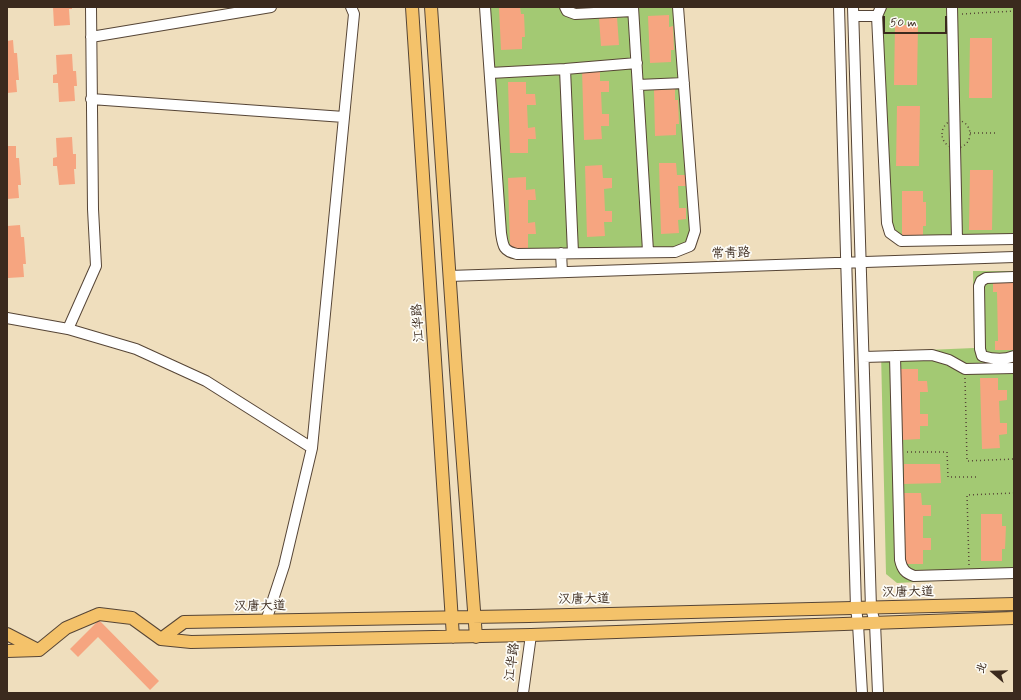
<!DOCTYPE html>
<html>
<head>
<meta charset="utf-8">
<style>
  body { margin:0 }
  #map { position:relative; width:1021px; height:700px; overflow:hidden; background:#efdebd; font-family:Mynerve,"LXGW WenKai TC",sans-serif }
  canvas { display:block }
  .frame { position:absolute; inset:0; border:8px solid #3b2a1e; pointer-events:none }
  .north { position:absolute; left:973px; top:652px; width:40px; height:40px; -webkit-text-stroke:3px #fdfcf7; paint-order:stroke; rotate:290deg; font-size:11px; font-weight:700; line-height:16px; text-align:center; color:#3b2a1e }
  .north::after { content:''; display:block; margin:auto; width:14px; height:18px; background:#3b2a1e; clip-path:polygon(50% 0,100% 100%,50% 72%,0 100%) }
  .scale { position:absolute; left:883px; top:16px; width:64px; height:18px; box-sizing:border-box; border:2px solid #3b2a1e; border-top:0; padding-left:5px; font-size:12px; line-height:14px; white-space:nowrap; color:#3b2a1e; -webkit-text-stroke:3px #fdfcf7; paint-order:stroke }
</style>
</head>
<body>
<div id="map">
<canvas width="1021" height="700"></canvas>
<div class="frame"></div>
<div class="north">北</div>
<div class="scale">50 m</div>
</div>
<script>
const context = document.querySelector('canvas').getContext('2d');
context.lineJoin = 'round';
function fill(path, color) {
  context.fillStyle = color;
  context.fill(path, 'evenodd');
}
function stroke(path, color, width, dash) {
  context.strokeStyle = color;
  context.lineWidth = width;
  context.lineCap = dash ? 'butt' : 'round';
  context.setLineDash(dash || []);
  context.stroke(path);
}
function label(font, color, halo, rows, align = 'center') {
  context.font = font + ' Mynerve,"LXGW WenKai TC",sans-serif';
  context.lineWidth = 3.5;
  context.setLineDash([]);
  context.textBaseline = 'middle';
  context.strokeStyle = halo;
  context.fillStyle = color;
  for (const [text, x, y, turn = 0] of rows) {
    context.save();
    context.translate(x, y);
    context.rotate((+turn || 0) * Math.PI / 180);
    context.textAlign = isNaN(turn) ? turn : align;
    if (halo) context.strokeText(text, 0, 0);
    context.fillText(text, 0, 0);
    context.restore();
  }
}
const green = new Path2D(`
  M 485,7 L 678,7 L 692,242 L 675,252 L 508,252 L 502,245 Z
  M 881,7 L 1014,7 L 1014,239 L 901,241 L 890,233 Z
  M 973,271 L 1014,271 L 1014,577 L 897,583 L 886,574 L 881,352 L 974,348 Z`);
const building = new Path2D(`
  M 53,7 L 72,7 L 72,9 L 69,9 L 70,25 L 54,26 Z
  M 499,7 L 520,7 L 521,14 L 524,14 L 525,37 L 522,37 L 522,49 L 501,50 Z
  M 669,15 L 669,27 L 673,26 L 674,50 L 671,50 L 671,62 L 650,63 L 648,16 Z
  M 617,17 L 619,45 L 601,46 L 599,18 Z
  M 895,25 L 918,25 L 917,85 L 894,85 Z
  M 970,38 L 992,38 L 992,98 L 969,98 Z
  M 13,40 L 14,53 L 17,53 L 19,80 L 16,80 L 17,92 L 7,93 L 7,41 Z
  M 72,54 L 73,71 L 76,71 L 77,86 L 74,86 L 75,101 L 59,102 L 58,83 L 53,83 L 53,75 L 57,74 L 56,55 Z
  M 582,69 L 600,69 L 600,81 L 609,81 L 609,92 L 601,92 L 602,114 L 609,114 L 609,126 L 601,126 L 602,139 L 584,140 Z
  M 508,82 L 526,82 L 526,94 L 535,94 L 536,105 L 527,105 L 528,128 L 535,127 L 536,139 L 528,139 L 528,153 L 510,153 Z
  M 675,89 L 675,100 L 678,100 L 679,124 L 676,124 L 676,135 L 655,136 L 654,90 Z
  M 897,106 L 920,106 L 919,166 L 896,166 Z
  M 72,137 L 73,154 L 76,154 L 76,169 L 74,169 L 75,184 L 59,185 L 57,166 L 53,166 L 53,158 L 57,157 L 56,138 Z
  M 7,146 L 16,146 L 16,158 L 19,158 L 21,185 L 18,185 L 19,198 L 7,199 Z
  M 659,163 L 676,163 L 677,175 L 686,175 L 686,186 L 678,186 L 679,208 L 686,208 L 686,219 L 678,220 L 679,233 L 661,234 Z
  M 602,165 L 603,178 L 612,178 L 612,188 L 604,189 L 605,211 L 612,211 L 612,222 L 604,222 L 605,236 L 587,237 L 585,166 Z
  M 970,170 L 993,170 L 992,230 L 969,230 Z
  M 526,177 L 526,190 L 535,189 L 536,200 L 528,200 L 528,223 L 535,222 L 536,234 L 528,234 L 528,248 L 510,248 L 508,178 Z
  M 902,191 L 923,191 L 923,202 L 926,202 L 926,226 L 923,226 L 923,237 L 902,237 Z
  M 20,225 L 21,237 L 24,237 L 26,264 L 23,264 L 24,277 L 8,278 L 7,226 Z
  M 993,278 L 1014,278 L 1014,350 L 995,350 L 995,341 L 998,341 L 997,292 L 993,292 Z
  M 900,369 L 918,369 L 918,381 L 927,381 L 928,392 L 920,392 L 920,414 L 928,414 L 928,426 L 920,426 L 920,439 L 902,440 Z
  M 980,378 L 998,378 L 998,390 L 1007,390 L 1007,400 L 999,401 L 1000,423 L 1007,423 L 1007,434 L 999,435 L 1000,448 L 982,449 Z
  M 904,464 L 940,464 L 941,483 L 904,484 Z
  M 904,493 L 921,493 L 922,505 L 931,505 L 931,516 L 923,516 L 923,538 L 931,538 L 931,550 L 923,550 L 923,564 L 905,564 Z
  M 981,514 L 1002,514 L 1002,526 L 1006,526 L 1005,549 L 1002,549 L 1002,561 L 981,561 Z
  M 99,620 L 159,681 L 150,690 L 98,637 L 78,657 L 70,649 Z`);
const path = new Path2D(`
  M 962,14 L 1014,11
  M942 134a14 14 0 1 1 28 0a14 14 0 1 1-28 0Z
  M 970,133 L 996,133
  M 965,378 L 967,461 L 1014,459
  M 907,452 L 947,452 L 948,477 L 977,477
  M 969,565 L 967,495 L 1014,493`);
const minor = new Path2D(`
  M 91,7 L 93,209 L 96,266 L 68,329 L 136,349 L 206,381 L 312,448
  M 485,7 L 501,233 C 503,246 503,251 517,254 L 675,252 L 690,246 L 695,231 L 678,7
  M 565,7 L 567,11 L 575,14 L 633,11
  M 633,7 L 648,251
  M 839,7 L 856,608 L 858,624 L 862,693
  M 853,7 L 871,608 L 875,623 L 878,693
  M 881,7 L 877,16 L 887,223 L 890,233 L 901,241 L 1014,239
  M 952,7 L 957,240
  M 854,16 L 877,16
  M 91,37 L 271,7
  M 565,69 L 573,253
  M 490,73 L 565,69 L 637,63
  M 638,85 L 684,83
  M 91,99 L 344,117
  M 561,253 L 562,272
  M 449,276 L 1014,257
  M 1014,277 L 986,278 L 981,281 L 979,286 L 980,349 L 982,356 C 992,359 1005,360 1014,356
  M 7,318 L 68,329
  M 895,356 L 900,560 C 902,569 905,573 914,576 L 1014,573
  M 864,357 L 932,355 L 949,360 L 965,369 L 1014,368
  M 266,621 L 284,566 L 312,448 L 354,14 L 351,7
  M 523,693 L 531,635`);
const major = new Path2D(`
  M 412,7 L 453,637
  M 431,7 L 456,370 L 476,637
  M 7,634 L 38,650
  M 161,639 L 184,622 L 529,616 L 1014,604
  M 7,651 L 39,650 L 66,628 L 99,614 L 132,618 L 161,639 L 191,642 L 531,635 L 1014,618`);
const streetNames = [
  ["常青路",731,254,-2],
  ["江华路",419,323,-94],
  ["汉唐大道",908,593,-1],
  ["汉唐大道",584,600,-1],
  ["汉唐大道",260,607,-1],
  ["江华路",513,662,-82]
];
fill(green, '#a3c973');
fill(building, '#f6a580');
stroke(minor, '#564536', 12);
stroke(major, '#564536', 14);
stroke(path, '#564536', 1.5, [1, 3]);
stroke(minor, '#fff', 10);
stroke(major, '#f4c26a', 12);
label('13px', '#3b2a1e', '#fdfcf7', streetNames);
</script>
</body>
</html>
